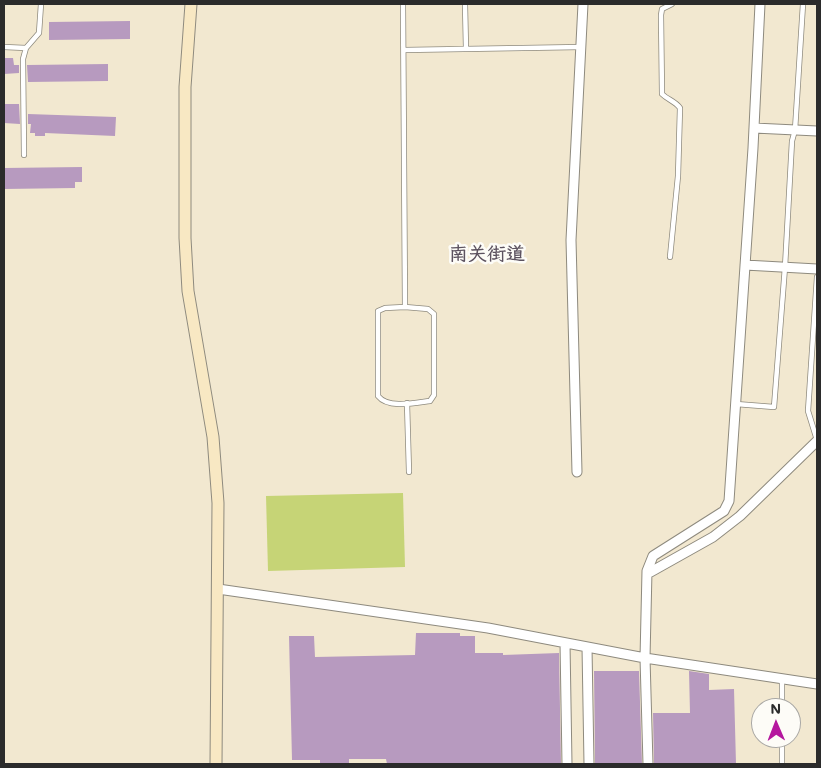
<!DOCTYPE html>
<html>
<head>
<meta charset="utf-8">
<style>
  body { margin:0 }
  #map { position:relative; width:821px; height:768px; overflow:hidden; background:#f2e8d0; font-family:Mali,sans-serif }
  canvas { display:block }
  .frame { position:absolute; inset:0; border:5px solid #2b2b2b; pointer-events:none }
  .north { position:absolute; left:751px; top:698px; width:50px; height:50px; box-sizing:border-box; background:#fdfcf7; border:1px solid #a9a8a5; border-radius:50%; rotate:359deg; font-size:14px; font-weight:700; line-height:20px; text-align:center; color:#2b2b2b }
  .north::after { content:''; display:block; margin:auto; width:18px; height:22px; background:#b5179e; clip-path:polygon(50% 0,100% 100%,50% 72%,0 100%) }
</style>
</head>
<body>
<div id="map">
<canvas width="821" height="768"></canvas>
<div class="frame"></div>
<div class="north">N</div>
</div>
<script>
const context = document.querySelector('canvas').getContext('2d');
context.lineJoin = 'round';
function fill(path, color) {
  context.fillStyle = color;
  context.fill(path, 'evenodd');
}
function stroke(path, color, width, dash) {
  context.strokeStyle = color;
  context.lineWidth = width;
  context.lineCap = dash ? 'butt' : 'round';
  context.setLineDash(dash || []);
  context.stroke(path);
}
function label(font, color, halo, rows, align = 'center') {
  context.font = font + ' Mali,"LXGW WenKai TC",sans-serif';
  context.lineWidth = 5;
  context.setLineDash([]);
  context.textBaseline = 'middle';
  context.strokeStyle = halo;
  context.fillStyle = color;
  for (const [text, x, y, turn = 0] of rows) {
    context.save();
    context.translate(x, y);
    context.rotate((+turn || 0) * Math.PI / 180);
    context.textAlign = isNaN(turn) ? turn : align;
    if (halo) context.strokeText(text, 0, 0);
    context.fillText(text, 0, 0);
    context.restore();
  }
}
const green = new Path2D(`
  M 403,493 L 405,567 L 268,571 L 266,496 Z`);
const building = new Path2D(`
  M 130,21 L 130,39 L 49,40 L 49,22 Z
  M 4,58 L 13,58 L 14,65 L 19,65 L 19,73 L 4,74 Z
  M 108,64 L 108,81 L 28,82 L 27,65 Z
  M 4,104 L 19,104 L 20,124 L 4,123 Z
  M 28,114 L 116,117 L 115,136 L 45,133 L 45,136 L 35,136 L 35,133 L 30,133 L 31,124 L 28,124 Z
  M 82,167 L 82,182 L 75,182 L 75,188 L 4,189 L 4,168 Z
  M 416,633 L 460,633 L 460,636 L 475,636 L 475,653 L 503,653 L 503,655 L 559,653 L 561,764 L 387,764 L 386,759 L 349,759 L 349,764 L 320,764 L 320,760 L 292,760 L 289,636 L 314,636 L 315,657 L 415,655 Z
  M 594,671 L 639,671 L 642,764 L 595,764 Z
  M 689,671 L 709,674 L 709,690 L 734,689 L 736,764 L 654,764 L 653,713 L 690,713 Z`);
const lane = new Path2D(`
  M 403,4 L 405,307
  M 465,4 L 466,49
  M 4,47 L 26,48
  M 404,50 L 582,47
  M 24,155 L 23,59 L 26,48 L 39,33 L 41,4
  M 670,257 L 678,176 L 680,108 C 675,101 668,100 662,94 L 661,15 L 662,9 L 672,4
  M 817,277 L 808,411 L 817,440
  M 405,307 L 428,309 L 434,314 L 434,395 L 430,401 C 415,403 388,409 378,396 L 378,311 L 385,308 Z
  M 407,403 L 409,472
  M 736,404 L 774,407 L 785,267 L 792,141 L 795,130 L 803,4
  M 782,708 L 782,679
  M 782,764 L 782,738`);
const street = new Path2D(`
  M 754,128 L 817,131
  M 745,265 L 817,269
  M 577,472 L 571,240 L 583,4
  M 647,574 L 713,537 L 740,516 L 817,441
  M 218,589 L 488,628 L 645,658 L 817,684
  M 565,643 L 567,764
  M 587,647 L 589,764
  M 648,764 L 645,658 L 647,571 L 653,556 L 724,511 L 729,501 L 753,148 L 760,4`);
const secondary = new Path2D(`
  M 191,4 L 185,87 L 185,238 L 188,291 L 213,437 L 218,503 L 216,764`);
const districtNames = [
  ["南关街道",487,254]
];
fill(green, '#c6d476');
fill(building, '#b79abf');
stroke(lane, '#8e8a7e', 6);
stroke(street, '#8e8a7e', 11);
stroke(secondary, '#8e8a7e', 13);
stroke(lane, '#fff', 4.5);
stroke(street, '#fff', 9);
stroke(secondary, '#f8e8c3', 11);
label('bold 19px', '#5c525f', '#fdfcf7', districtNames);
</script>
</body>
</html>
